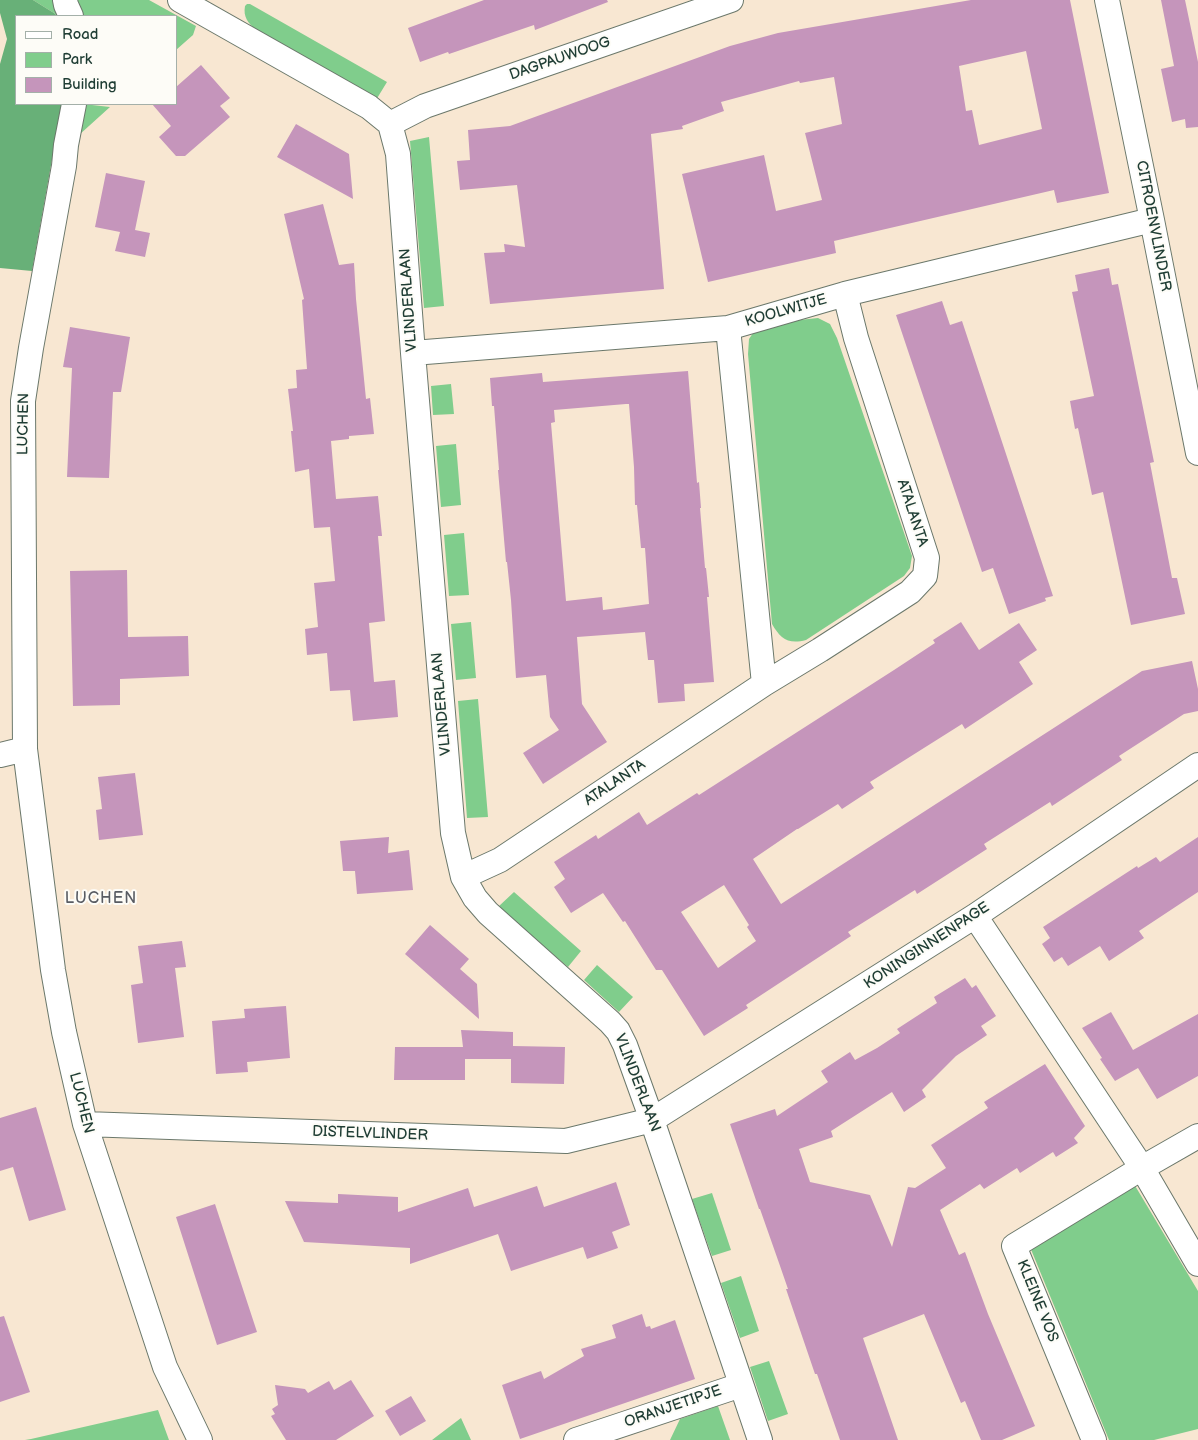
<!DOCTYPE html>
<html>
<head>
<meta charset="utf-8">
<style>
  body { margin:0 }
  #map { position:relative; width:1198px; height:1440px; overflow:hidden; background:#f8e7d2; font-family:"Balsamiq Sans",sans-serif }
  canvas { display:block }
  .legend { position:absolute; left:15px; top:15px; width:162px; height:90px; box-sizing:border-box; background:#fdfcf7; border:1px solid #a4b0a9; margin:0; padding:6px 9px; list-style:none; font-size:15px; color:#1f3d34 }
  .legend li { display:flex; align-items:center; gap:10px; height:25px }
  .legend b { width:25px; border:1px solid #a4b0a9 }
</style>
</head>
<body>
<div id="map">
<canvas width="1198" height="1440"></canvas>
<ul class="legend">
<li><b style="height:6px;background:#fff"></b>Road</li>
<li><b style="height:14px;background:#80cd8c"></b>Park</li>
<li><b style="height:14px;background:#c595bb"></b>Building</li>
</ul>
</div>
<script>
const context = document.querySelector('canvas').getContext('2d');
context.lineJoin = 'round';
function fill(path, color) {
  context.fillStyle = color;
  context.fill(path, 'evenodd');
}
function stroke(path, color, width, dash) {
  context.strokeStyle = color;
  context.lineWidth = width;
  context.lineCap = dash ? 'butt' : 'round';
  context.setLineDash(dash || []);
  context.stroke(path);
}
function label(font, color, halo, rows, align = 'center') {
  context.font = font + ' "Balsamiq Sans",sans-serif';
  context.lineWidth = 4;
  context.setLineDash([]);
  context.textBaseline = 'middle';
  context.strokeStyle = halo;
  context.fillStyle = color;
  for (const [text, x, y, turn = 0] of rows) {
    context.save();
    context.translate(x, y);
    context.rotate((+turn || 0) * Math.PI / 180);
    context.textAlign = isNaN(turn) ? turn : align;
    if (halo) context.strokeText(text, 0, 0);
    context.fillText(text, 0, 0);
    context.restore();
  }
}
const green = new Path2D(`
  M 33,0 L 56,0 L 63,16 L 57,16 L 54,13 Z
  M 76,0 L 149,0 L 196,26 L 193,35 L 176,50 L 176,16 L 82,16 Z
  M 247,4 L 250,4 L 387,82 L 376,100 L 256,30 C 248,23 243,17 245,6 Z
  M 83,104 L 110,107 L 79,135 Z
  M 429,137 L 444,306 L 424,308 L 410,141 Z
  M 818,318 L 830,324 L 837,338 L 912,556 L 910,568 L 904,576 L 806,640 C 788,645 780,638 772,624 L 748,354 L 749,339 L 755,330 L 790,321 Z
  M 451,384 L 454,414 L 433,415 L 431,386 Z
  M 456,444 L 461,505 L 441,507 L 436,446 Z
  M 464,533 L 469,595 L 449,596 L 444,535 Z
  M 471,622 L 476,678 L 456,680 L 451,624 Z
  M 478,699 L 488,817 L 467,818 L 458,701 Z
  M 514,892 L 581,951 L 568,967 L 498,907 Z
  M 597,965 L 633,997 L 619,1012 L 584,980 Z
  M 1134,1184 L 1198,1291 L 1198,1429 L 1154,1440 L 1109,1440 L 1030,1247 Z
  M 712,1193 L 731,1250 L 712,1256 L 692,1199 Z
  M 741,1276 L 759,1331 L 740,1338 L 721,1283 Z
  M 769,1361 L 788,1414 L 768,1421 L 750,1367 Z
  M 718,1406 L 730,1440 L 670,1440 L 680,1419 Z
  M 158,1410 L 169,1440 L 25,1440 L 31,1439 Z
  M 461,1418 L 471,1440 L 432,1440 Z`);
const forest = new Path2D(`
  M 0,0 L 33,0 L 54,13 L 57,16 L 16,16 L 16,104 L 62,104 L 32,271 L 0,268 L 0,64 L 7,39 L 0,13 Z`);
const building = new Path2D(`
  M 484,0 L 607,0 L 608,2 L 535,30 L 534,25 L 449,54 L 448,52 L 420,62 L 408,28 Z
  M 971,0 L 1070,0 L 1109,193 L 1057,203 L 1054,190 L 834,241 L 836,253 L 708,282 L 682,174 L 764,155 L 776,211 L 822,200 L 805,133 L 842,124 L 834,77 L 800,83 L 799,81 L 721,102 L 724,111 L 682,126 L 683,129 L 651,134 L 664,289 L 490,304 L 484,253 L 505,252 L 504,244 L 525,247 L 517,185 L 460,190 L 457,161 L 470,160 L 468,130 L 510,126 L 730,46 L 778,33 ZM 1026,51 L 1042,129 L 979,145 L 972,110 L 966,111 L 959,66 Z
  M 1161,0 L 1185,0 L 1198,62 L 1198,127 L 1186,128 L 1185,119 L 1172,122 L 1161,69 L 1174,66 Z
  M 201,65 L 230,98 L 220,106 L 230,117 L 185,156 L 176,156 L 159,137 L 171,126 L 152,104 L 176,104 L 176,87 Z
  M 296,124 L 349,154 L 353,199 L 277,157 Z
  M 106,173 L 145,181 L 135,230 L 150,233 L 145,257 L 115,251 L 120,232 L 95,227 Z
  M 323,204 L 339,265 L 354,263 L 356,299 L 366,399 L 370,398 L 374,434 L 349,436 L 349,439 L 331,441 L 336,499 L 378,496 L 382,536 L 378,536 L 385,621 L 369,623 L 374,682 L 395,680 L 398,717 L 353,721 L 350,690 L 330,691 L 327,653 L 307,655 L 305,629 L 318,627 L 314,583 L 335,581 L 330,527 L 314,528 L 309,469 L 295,472 L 291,431 L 293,431 L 288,389 L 297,388 L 296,370 L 307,369 L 302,300 L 304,299 L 284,214 Z
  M 1109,268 L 1112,285 L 1118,284 L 1154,462 L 1150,463 L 1172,578 L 1177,578 L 1185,614 L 1131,625 L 1103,492 L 1092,495 L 1078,428 L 1075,429 L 1070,401 L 1094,396 L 1072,292 L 1078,291 L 1075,275 Z
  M 942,301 L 950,325 L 962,321 L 1053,596 L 1045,598 L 1046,601 L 1009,614 L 993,568 L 982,572 L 896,315 Z
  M 70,327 L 130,337 L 121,392 L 113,392 L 109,478 L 67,477 L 72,368 L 63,367 Z
  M 688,371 L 697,483 L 699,482 L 701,508 L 700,508 L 705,568 L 706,568 L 709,597 L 707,597 L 714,682 L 684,684 L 685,701 L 658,703 L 654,660 L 648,660 L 645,632 L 577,637 L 582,704 L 607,742 L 543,784 L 523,753 L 559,730 L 550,717 L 546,675 L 516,678 L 511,600 L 507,562 L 506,562 L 498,470 L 499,470 L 494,406 L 492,406 L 490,378 L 542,373 L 543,382 ZM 626,404 L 629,404 L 634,467 L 635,505 L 637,505 L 641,548 L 645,548 L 649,604 L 603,610 L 602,597 L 566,601 L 551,423 L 555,422 L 554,410 Z
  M 127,570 L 128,637 L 188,636 L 189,676 L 120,679 L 120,705 L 73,706 L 70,571 Z
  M 961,622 L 979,650 L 1019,623 L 1037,650 L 1019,662 L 1033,684 L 965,729 L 962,724 L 870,782 L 874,788 L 842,809 L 838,804 L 798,829 L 797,829 L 753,859 L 781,904 L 1142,671 L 1192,661 L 1198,689 L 1198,711 L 1184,714 L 1119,756 L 1122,760 L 1052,806 L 1050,802 L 984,844 L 987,849 L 917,894 L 915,890 L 848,932 L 851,936 L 746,1005 L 748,1008 L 704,1036 L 662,970 L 656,970 L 625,921 L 623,922 L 603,893 L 571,913 L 554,887 L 565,879 L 554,862 L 596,835 L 598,839 L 639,812 L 647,825 L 697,793 L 699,795 L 894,670 L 935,643 L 933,640 ZM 724,885 L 749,925 L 747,927 L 756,941 L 718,968 L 681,912 Z
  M 135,773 L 143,835 L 99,840 L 96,810 L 102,809 L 98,777 Z
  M 389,837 L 388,853 L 409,850 L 413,890 L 357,894 L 355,871 L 343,871 L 340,841 Z
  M 1198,837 L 1198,892 L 1139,931 L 1144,938 L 1109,961 L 1100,946 L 1068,966 L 1062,957 L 1054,962 L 1042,944 L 1050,938 L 1043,927 L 1137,866 L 1138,868 L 1156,857 L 1160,862 Z
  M 430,925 L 469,959 L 460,969 L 477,984 L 479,1019 L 405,954 Z
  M 182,941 L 186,967 L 175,968 L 184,1037 L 138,1043 L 131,985 L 143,983 L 138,946 Z
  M 965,978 L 972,988 L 976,985 L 996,1016 L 981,1026 L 987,1035 L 956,1056 L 922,1090 L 926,1097 L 904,1112 L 892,1092 L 831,1131 L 833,1137 L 799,1149 L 810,1182 L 870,1195 L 892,1247 L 908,1187 L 915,1188 L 946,1168 L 931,1145 L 988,1108 L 984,1102 L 1045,1064 L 1085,1126 L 1074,1138 L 1078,1143 L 1056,1157 L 1053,1152 L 1020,1173 L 1017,1168 L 984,1189 L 980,1184 L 940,1210 L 959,1255 L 965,1252 L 988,1314 L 1035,1426 L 1002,1440 L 981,1440 L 965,1401 L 961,1403 L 924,1314 L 863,1338 L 898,1440 L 840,1440 L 817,1374 L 815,1374 L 786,1289 L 788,1289 L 779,1263 L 760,1209 L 759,1209 L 730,1124 L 775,1109 L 777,1116 L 828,1082 L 821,1071 L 850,1052 L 855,1060 L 877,1048 L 900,1033 L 897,1029 L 937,1003 L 934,997 Z
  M 286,1006 L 290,1058 L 247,1062 L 248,1072 L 216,1074 L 212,1021 L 245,1018 L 244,1009 Z
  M 1111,1012 L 1133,1050 L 1198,1014 L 1198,1076 L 1157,1099 L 1138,1068 L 1115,1081 L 1100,1059 L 1102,1058 L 1082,1028 Z
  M 461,1030 L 513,1032 L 513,1046 L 565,1047 L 564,1084 L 511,1083 L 511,1059 L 465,1059 L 465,1080 L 394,1080 L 395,1047 L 463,1047 Z
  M 36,1107 L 66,1210 L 29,1221 L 13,1167 L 0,1171 L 0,1118 Z
  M 616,1182 L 630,1225 L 612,1232 L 618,1248 L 587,1259 L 583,1247 L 511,1271 L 498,1234 L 410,1264 L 410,1248 L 304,1242 L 285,1201 L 338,1203 L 338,1194 L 398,1197 L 398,1212 L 468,1188 L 474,1207 L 537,1186 L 544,1207 Z
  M 215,1204 L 257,1332 L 217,1345 L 176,1217 Z
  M 642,1314 L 646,1327 L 650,1326 L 651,1329 L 675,1320 L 695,1379 L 520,1439 L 502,1385 L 541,1371 L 544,1379 L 584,1356 L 581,1349 L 616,1338 L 612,1325 Z
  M 4,1316 L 30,1392 L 0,1402 L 0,1317 Z
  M 351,1380 L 374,1416 L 336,1440 L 286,1440 L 271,1416 L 275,1414 L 272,1409 L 278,1405 L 275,1385 L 305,1389 L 308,1393 L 329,1381 L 334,1390 Z
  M 411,1396 L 426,1421 L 400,1436 L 385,1411 Z`);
const minor = new Path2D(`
  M 65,0 L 66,5 L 71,16
  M 180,0 L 369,107 L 390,124 L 398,154 L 413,353 L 453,833 L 463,877 L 475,898 L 488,913 L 610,1022 L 618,1031 L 625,1045 L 652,1120 L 760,1440
  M 1107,0 L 1152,220 L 1198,453
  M 74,104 L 66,145 L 64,166 L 31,348 L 23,401 L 25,749 L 53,970 L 64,1032 L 85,1124 L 165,1367 L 200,1440
  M 390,124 L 425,106 L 731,0
  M 728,328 L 764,684
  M 413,353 L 728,328 L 845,294 L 1152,220
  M 0,755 L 25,749
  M 463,877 L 500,860 L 764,684 L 820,650 L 910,592 L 925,576 L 927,558 L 856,338 L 845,294
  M 975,916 L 1142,1168 L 1198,1264
  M 85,1124 L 566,1141 L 652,1120 L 975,916 L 1198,765
  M 576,1440 L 741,1385
  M 1094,1440 L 1014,1246 L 1142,1168 L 1198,1136`);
const streetNames = [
  ["DAGPAUWOOG",560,59,-19],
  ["CITROENVLINDER",1153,226,79],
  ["VLINDERLAAN",409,300,-94],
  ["KOOLWITJE",786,311,-16],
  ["LUCHEN",24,424,-89],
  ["ATALANTA",912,513,72],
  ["VLINDERLAAN",442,704,-95],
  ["ATALANTA",615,783,-34],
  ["KONINGINNENPAGE",927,946,-33],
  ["VLINDERLAAN",637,1083,69],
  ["LUCHEN",81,1103,76],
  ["DISTELVLINDER",370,1134,2],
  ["KLEINE VOS",1037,1301,68],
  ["ORANJETIPJE",673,1407,-19]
];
const neighbourhoodNames = [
  ["LUCHEN",101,899]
];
fill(green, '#80cd8c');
fill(forest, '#68b078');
fill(building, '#c595bb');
stroke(minor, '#6b786b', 26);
stroke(minor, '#fff', 24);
label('15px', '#1f3d34', '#fdfcf7', streetNames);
context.letterSpacing = '1px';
label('16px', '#595c63', '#fdfcf7', neighbourhoodNames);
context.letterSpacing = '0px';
</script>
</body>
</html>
